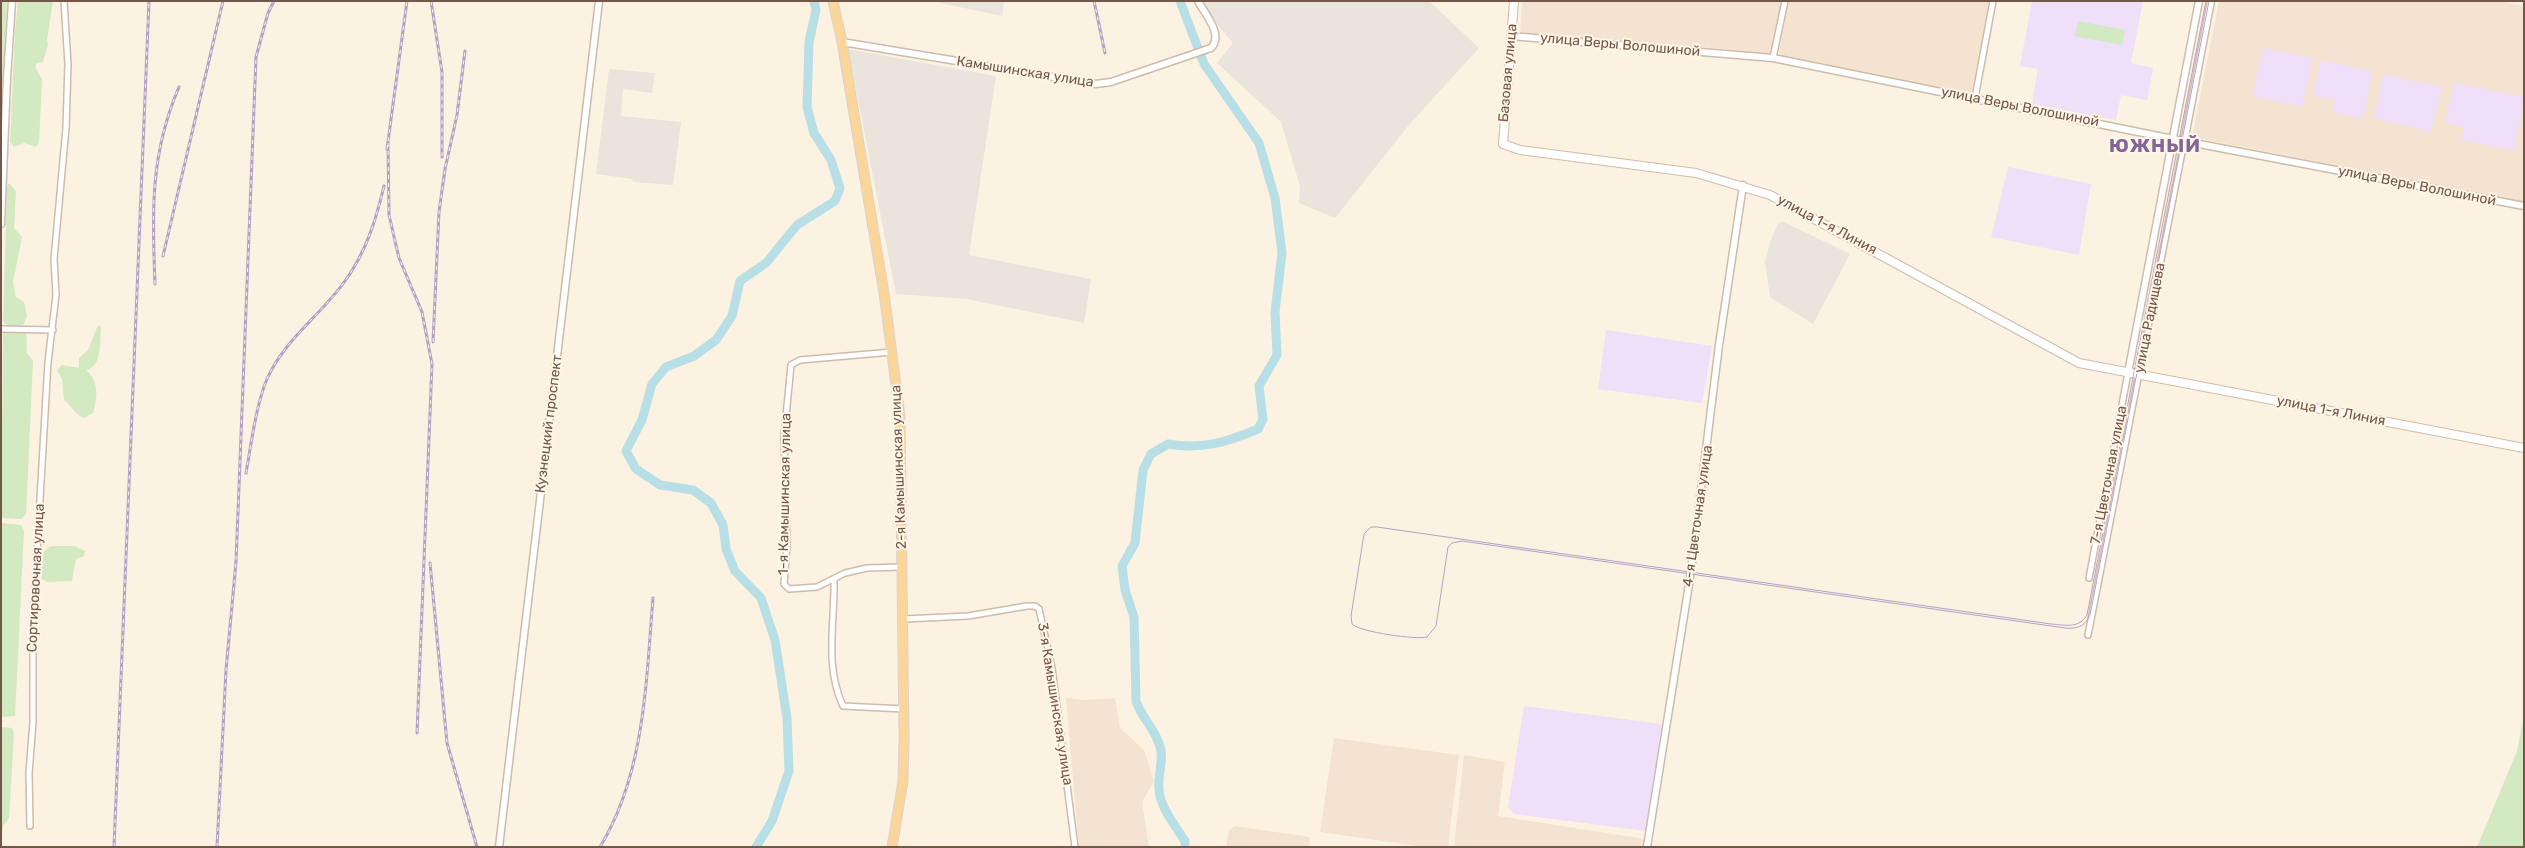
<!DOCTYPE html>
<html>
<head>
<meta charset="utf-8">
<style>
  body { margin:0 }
  #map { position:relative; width:2525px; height:848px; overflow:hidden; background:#fcf2e2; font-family:Rubik,sans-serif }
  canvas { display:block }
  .frame { position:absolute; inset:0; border:2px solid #735749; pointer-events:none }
</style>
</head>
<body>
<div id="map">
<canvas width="2525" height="848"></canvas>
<div class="frame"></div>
</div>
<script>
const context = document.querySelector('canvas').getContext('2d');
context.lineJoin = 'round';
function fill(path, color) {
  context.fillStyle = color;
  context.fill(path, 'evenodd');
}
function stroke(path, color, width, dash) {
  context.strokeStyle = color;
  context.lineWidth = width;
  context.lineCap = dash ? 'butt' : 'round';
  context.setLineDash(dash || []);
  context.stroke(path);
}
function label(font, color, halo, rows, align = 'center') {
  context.font = font + ' Rubik,sans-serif';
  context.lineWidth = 4;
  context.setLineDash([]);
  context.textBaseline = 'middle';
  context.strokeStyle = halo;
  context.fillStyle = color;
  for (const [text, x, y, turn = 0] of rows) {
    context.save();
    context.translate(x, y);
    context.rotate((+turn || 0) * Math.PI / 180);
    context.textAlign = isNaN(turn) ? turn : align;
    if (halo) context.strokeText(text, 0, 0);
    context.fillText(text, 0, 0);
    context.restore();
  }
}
const residential = new Path2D(`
  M 1522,1 L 1782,1 L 1771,55 L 1715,48 L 1520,35 Z
  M 1788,1 L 1989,1 L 1972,94 L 1779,55 Z
  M 2219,1 L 2498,1 L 2524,6 L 2524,202 L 2192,137 Z
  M 1066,698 L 1085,700 L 1115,698 L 1120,728 L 1144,750 L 1154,781 L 1142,802 L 1149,847 L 1079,847 Z
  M 1334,738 L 1459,755 L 1448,847 L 1425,847 L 1320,832 Z
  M 1464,755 L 1505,762 L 1498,816 L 1645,839 L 1644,847 L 1454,847 Z
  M 1235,826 L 1310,837 L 1309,847 L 1226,847 L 1229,830 Z`);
const industrial = new Path2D(`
  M 931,1 L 1004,1 L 1002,16 Z
  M 1203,1 L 1429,1 L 1479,48 L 1408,126 L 1335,218 L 1299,203 L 1300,186 L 1281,122 L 1217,63 L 1233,43 L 1210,16 Z
  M 848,49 L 996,76 L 969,255 L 1091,279 L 1084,323 L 967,299 L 896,294 Z
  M 609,69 L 655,73 L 652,93 L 623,89 L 621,116 L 681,122 L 673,185 L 633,182 L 632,179 L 596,174 Z
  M 1782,221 L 1850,254 L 1813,324 L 1770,297 L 1765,262 L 1770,242 L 1778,224 Z`);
const education = new Path2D(`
  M 2032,1 L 2143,1 L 2131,63 L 2153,68 L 2147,100 L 2121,95 L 2116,120 L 2032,104 L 2038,69 L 2020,66 Z
  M 2263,48 L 2313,58 L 2302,107 L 2252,96 Z
  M 2321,60 L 2372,71 L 2363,119 L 2333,112 L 2335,100 L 2313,96 Z
  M 2383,74 L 2442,87 L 2431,132 L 2374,118 Z
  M 2454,83 L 2524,97 L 2514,151 L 2461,140 L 2464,127 L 2445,123 Z
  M 2008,167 L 2091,184 L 2079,255 L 1991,237 Z
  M 1606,330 L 1712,346 L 1702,403 L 1598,389 Z
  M 1524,706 L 1662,724 L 1646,831 L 1514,814 L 1508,807 Z`);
const green = new Path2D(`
  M 1,1 L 7,1 L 1,114 Z
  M 18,1 L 53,1 L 47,40 L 48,45 L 43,62 L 37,63 L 35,67 L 42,79 L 39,142 L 36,147 L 24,143 L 14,147 L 10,142 L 15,31 Z
  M 2078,21 L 2125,30 L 2122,45 L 2075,36 Z
  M 9,183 L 16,191 L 14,228 L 22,237 L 13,282 L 16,297 L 24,302 L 27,316 L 24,324 C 18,327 6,328 3,321 L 7,186 Z
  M 98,325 L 101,327 C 100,340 102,368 86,370 C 99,381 98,398 93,413 L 84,418 C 75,415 72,406 64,400 L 62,379 L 57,370 L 62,365 L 79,368 L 79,358 L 88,350 Z
  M 3,331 L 26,333 L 27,353 L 33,361 L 26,514 L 21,519 L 1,518 Z
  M 1,523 L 21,525 L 24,531 L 15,716 L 1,717 Z
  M 53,546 L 74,546 L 85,551 L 84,556 L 76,559 L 72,581 L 47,582 L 42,579 C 39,567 39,549 53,546 Z
  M 2524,714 L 2524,847 L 2477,847 L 2517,751 Z
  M 1,727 L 12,728 L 14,733 L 9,818 L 3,826 L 1,840 Z`);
const river = new Path2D(`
  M 1180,1 L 1204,64 L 1259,143 L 1275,198 L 1282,253 L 1275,312 L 1277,355 L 1259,386 L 1263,419 L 1258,429 C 1227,442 1202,450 1168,444 L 1151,454 L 1143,470 L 1135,543 L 1122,566 L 1125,590 L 1134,617 L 1136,701 C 1141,716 1152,726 1158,741 C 1166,757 1157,773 1159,790 C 1160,807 1176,827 1185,841 L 1185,847
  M 756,847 L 772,821 L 789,771 L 787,718 L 775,640 L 761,598 L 735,571 L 726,549 L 723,525 L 711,503 L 693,490 L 660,485 L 636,469 L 626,451 L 642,420 L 652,384 L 666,367 L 694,356 L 716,340 L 732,316 L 740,281 L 766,263 L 797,225 L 835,201 L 840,188 L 831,160 L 814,133 L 807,107 L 809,42 L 816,10 L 814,1`);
const minor = new Path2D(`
  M 1773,58 L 1785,1
  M 1975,98 L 1993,1
  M 1,329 L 53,330
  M 892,352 L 800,360 L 791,365 L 784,437 L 787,543 L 784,584 L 789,589 L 817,587 L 845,573 L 867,568 L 901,567
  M 2089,578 L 2128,373
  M 834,580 C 835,623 824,665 843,706 L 904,709
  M 904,619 L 968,616 L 1027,606 L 1035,606 L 1039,609 L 1052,668 L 1075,847
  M 2088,635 L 2184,142
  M 30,826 L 29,773 L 33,722 L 33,619 L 48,362 L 56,295 L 54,259 L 66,128 L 68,64 L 64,1`);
const tertiary = new Path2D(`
  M 1511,36 L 1773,58 L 2173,139 L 2524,206
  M 842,42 L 1096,84 L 1111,82 L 1211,48 C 1224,35 1205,14 1198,1
  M 2184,142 L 2211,1
  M 1,224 L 7,78 L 12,1
  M 2128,373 L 2199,1
  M 499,847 L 599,1
  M 1647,847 L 1690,578 L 1719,345 L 1743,185`);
const secondary = new Path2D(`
  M 1514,1 L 1503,144 L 1520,150 L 1696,173 L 1770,195 L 2079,363 L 2524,448`);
const primary = new Path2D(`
  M 833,1 L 842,42 L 884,293 L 900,416 L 904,738 L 903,781 L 892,847`);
const tram = new Path2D(`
  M 2206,1 L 2087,615 C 2079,629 2065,625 2051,624 L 1377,527 L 1371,527 L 1364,534 L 1351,616 L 1352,624 C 1360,632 1416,640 1427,637 L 1436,626 L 1448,547 L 1452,543 L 1462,541 L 2065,628 C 2076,629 2085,627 2090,615 L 2209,1`);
const rail = new Path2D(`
  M 431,1 L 442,72 L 442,157
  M 1094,1 L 1105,53
  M 388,143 L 389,215 L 399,258 L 422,312 L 432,364 L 417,733
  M 387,149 L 407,1
  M 163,256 L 223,1
  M 155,284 C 152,213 150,154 179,87
  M 433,342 L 439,212 L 445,169 L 457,115 L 465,51
  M 246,473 C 251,445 256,405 267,379 C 284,340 321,315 345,281 C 366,252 376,220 384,186
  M 430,563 L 447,743 L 477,847
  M 114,847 L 149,1
  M 217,847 L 226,670 L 236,562 L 256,57 L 268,13 L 274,1
  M 600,847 C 645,773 646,682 653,598`);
const streetNames = [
  ["улица Веры Волошиной",1620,45,5],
  ["Камышинская улица",1025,72,9],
  ["Базовая улица",1508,73,-85],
  ["улица Веры Волошиной",2020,107,11],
  ["улица Веры Волошиной",2417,186,11],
  ["улица 1-я Линия",1827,225,28],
  ["улица Радищева",2150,318,-79],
  ["улица 1-я Линия",2331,411,11],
  ["Кузнецкий проспект",549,424,-83],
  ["2-я Камышинская улица",899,467,-92],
  ["7-я Цветочная улица",2109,475,-79],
  ["1-я Камышинская улица",785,494,-89],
  ["4-я Цветочная улица",1698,516,-82],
  ["Сортировочная улица",36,578,-87],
  ["3-я Камышинская улица",1055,704,81]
];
const districtNames = [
  ["ЮЖНЫЙ",2155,147]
];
fill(residential, '#f4e3d1');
fill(industrial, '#ebe4dd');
fill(education, '#efdff8');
fill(green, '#d2e9c1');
stroke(river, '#b7dfe5', 9);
stroke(minor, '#cfbbac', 8);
stroke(tertiary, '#cfbbac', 9);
stroke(secondary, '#d2bba9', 10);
stroke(primary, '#dbd3d0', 11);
stroke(minor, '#fff', 5);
stroke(tertiary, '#fff', 6);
stroke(secondary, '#fff', 8);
stroke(primary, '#fbd69a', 9);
stroke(tram, '#b4a1c5', 1);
stroke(rail, '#b4a1c5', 3);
stroke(rail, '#fff6e8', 1, [4]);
label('14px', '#735749', '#fff6e8', streetNames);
context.letterSpacing = '1px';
label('bold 19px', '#856497', '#fff6e8', districtNames);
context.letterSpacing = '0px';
</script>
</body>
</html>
